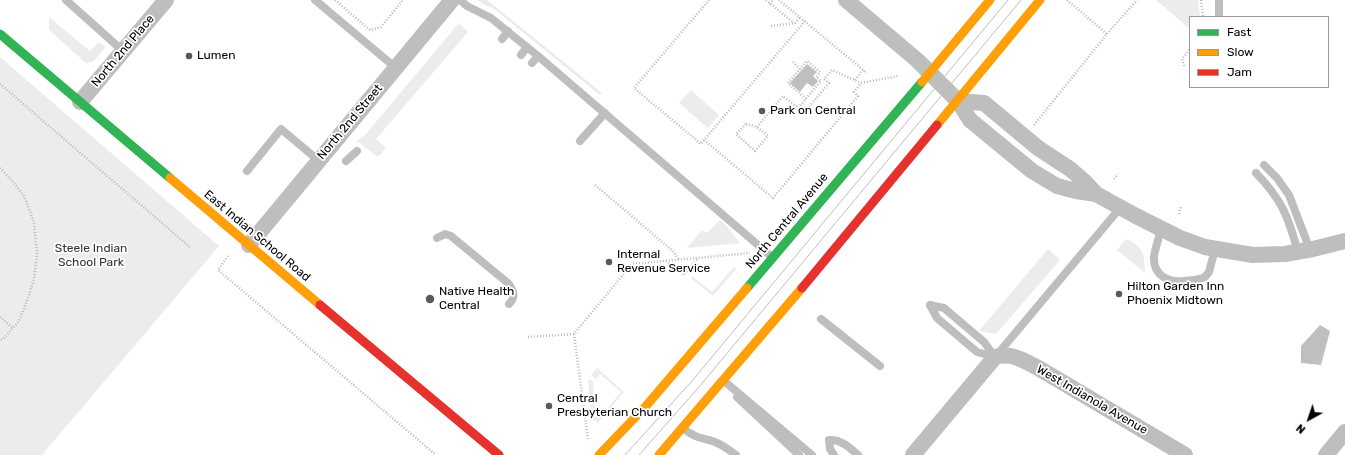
<!DOCTYPE html>
<html>
<head>
<meta charset="utf-8">
<style>
  body { margin:0 }
  #map { position:relative; width:1345px; height:455px; overflow:hidden; background:#fff; font-family:Rubik,sans-serif }
  canvas { display:block }
  .legend { position:absolute; left:1189px; top:16px; width:140px; height:72px; box-sizing:border-box; background:#fff; border:1px solid #999; margin:0; padding:5px 7px; list-style:none; font-size:12px; color:#000 }
  .legend li { display:flex; align-items:center; gap:8px; height:20px }
  .legend b { width:20px; border:1px solid #999 }
  .north { position:absolute; left:1289px; top:399px; width:40px; height:40px; -webkit-text-stroke:3px #fff; paint-order:stroke; rotate:220deg; font-size:11px; font-weight:700; line-height:16px; text-align:center; color:#000 }
  .north::after { content:''; display:block; margin:auto; width:14px; height:18px; background:#000; clip-path:polygon(50% 0,100% 100%,50% 72%,0 100%) }
</style>
</head>
<body>
<div id="map">
<canvas width="1345" height="455"></canvas>
<ul class="legend">
<li><b style="height:5px;background:#30b455"></b>Fast</li>
<li><b style="height:5px;background:#ff9f0a"></b>Slow</li>
<li><b style="height:5px;background:#e5322d"></b>Jam</li>
</ul>
<div class="north">N</div>
</div>
<script>
const context = document.querySelector('canvas').getContext('2d');
context.lineJoin = 'round';
function fill(path, color) {
  context.fillStyle = color;
  context.fill(path, 'evenodd');
}
function stroke(path, color, width, dash) {
  context.strokeStyle = color;
  context.lineWidth = width;
  context.lineCap = dash ? 'butt' : 'round';
  context.setLineDash(dash || []);
  context.stroke(path);
}
function label(font, color, halo, rows, align = 'center') {
  context.font = font + ' Rubik,sans-serif';
  context.lineWidth = 3.5;
  context.setLineDash([]);
  context.textBaseline = 'middle';
  context.strokeStyle = halo;
  context.fillStyle = color;
  for (const [text, x, y, turn = 0] of rows) {
    context.save();
    context.translate(x, y);
    context.rotate((+turn || 0) * Math.PI / 180);
    context.textAlign = isNaN(turn) ? turn : align;
    if (halo) context.strokeText(text, 0, 0);
    context.fillText(text, 0, 0);
    context.restore();
  }
}
const green = new Path2D(`
  M 477,0 L 487,0 L 602,93 L 600,95 L 493,8 L 485,5 Z
  M 1156,0 L 1198,0 L 1200,17 L 1190,17 L 1190,29 Z
  M 49,17 L 90,51 L 99,42 L 106,47 L 94,61 L 86,63 L 49,30 Z
  M 459,23 L 468,32 L 376,139 L 386,148 L 378,157 L 357,141 L 365,135 Z
  M 0,57 L 219,246 L 42,455 L 0,455 Z
  M 691,90 L 719,115 L 708,128 L 679,103 Z
  M 720,220 L 725,224 L 740,243 L 687,248 L 702,230 L 707,233 Z
  M 1126,239 C 1145,248 1144,254 1145,273 L 1117,250 Z
  M 1048,249 L 1060,260 L 996,334 L 979,331 Z
  M 734,267 L 736,269 L 713,296 L 691,278 L 692,276 L 712,292 Z
  M 597,368 L 624,392 L 598,423 L 591,418 L 591,414 L 595,414 L 595,416 L 599,419 L 621,392 L 600,374 L 596,379 L 591,375 Z
  M 588,379 L 593,381 L 595,410 L 591,410 Z`);
const water = new Path2D(`
  M 807,64 L 817,72 L 813,76 L 818,81 L 813,87 L 807,83 L 800,92 L 790,83 Z
  M 1320,325 L 1330,331 L 1321,365 L 1301,363 L 1301,346 Z`);
const path = new Path2D(`
  M 335,0 L 370,30 L 381,27 L 403,0
  M 766,0 L 794,23
  M 779,0 L 867,73
  M 1201,0 L 1203,17
  M 770,4 L 773,0
  M 805,21 L 704,140 L 773,198 L 858,96 L 854,92 L 861,83
  M 771,26 L 795,23 L 800,17
  M 1107,34 L 1137,0
  M 793,62 L 800,69
  M 1184,66 L 1182,59 L 1190,49
  M 855,80 L 863,70
  M 0,84 L 191,248
  M 798,108 L 805,112 L 829,83 L 824,79 L 832,70 L 861,83 L 898,76
  M 746,124 L 757,127 L 768,136 L 755,151 L 736,134 Z
  M 1034,125 L 1107,34 L 1067,0
  M 757,127 L 783,96 L 798,108 L 821,81 L 816,77 L 820,72 L 807,61 L 788,83 L 806,99
  M 704,140 L 701,144 L 634,88 L 709,0
  M 0,168 L 13,182 L 24,196 L 34,222 L 37,254 L 34,279 L 27,301 L 19,321 L 6,336 L 0,341
  M 1114,179 L 1118,174
  M 595,185 L 674,252 L 679,260
  M 1179,214 L 1181,207
  M 228,256 L 218,270 L 436,455
  M 666,261 L 684,275 L 698,258
  M 0,317 L 13,328
  M 574,334 L 588,439
  M 528,337 L 574,334 L 632,264 L 750,253`);
const lane = new Path2D(`
  M 66,0 L 123,51
  M 315,0 L 396,68
  M 460,0 L 467,6 L 491,18 L 538,56 L 772,257
  M 1219,0 L 1219,17
  M 502,39 L 508,31
  M 521,55 L 527,47
  M 532,63 L 538,56
  M 580,141 L 605,113
  M 346,161 L 357,151
  M 1264,165 L 1277,178 L 1289,195 L 1310,250
  M 247,171 L 281,129 L 318,160
  M 1256,173 C 1282,200 1288,216 1298,252
  M 1161,229 C 1159,238 1155,248 1154,257 C 1153,275 1168,283 1184,281 C 1191,280 1199,280 1205,277 L 1209,272 L 1215,249
  M 437,238 L 445,234 L 451,236 L 509,284 C 514,292 516,297 509,304
  M 930,305 L 944,308 L 984,342 L 995,357
  M 930,305 L 937,318 L 977,352 L 995,357
  M 821,319 L 880,366
  M 996,356 L 1120,208
  M 724,381 L 812,455
  M 737,397 L 799,455
  M 683,428 C 696,439 700,437 715,442 C 723,445 729,450 736,455
  M 834,455 L 830,449 L 829,440 C 841,439 850,448 858,455`);
const street = new Path2D(`
  M 846,0 L 917,60 L 958,101 L 970,120 L 1032,171 L 1057,186 L 1076,191 L 1096,194
  M 958,101 L 984,103 L 1038,148 L 1070,169 L 1084,181 L 1096,194 L 1136,216 L 1180,238 L 1205,247 L 1253,255 L 1285,254 L 1313,249 L 1345,241
  M 80,102 L 166,0
  M 249,245 L 452,0
  M 913,455 L 995,357 C 1012,352 1025,361 1040,369 L 1185,455
  M 1326,455 L 1345,432`);
const fast = new Path2D(`
  M 0,34 L 170,178
  M 747,288 L 922,82`);
const slow = new Path2D(`
  M 922,82 L 990,0
  M 937,125 L 1040,0
  M 170,178 L 320,305
  M 599,455 L 646,406 L 747,288
  M 659,455 L 802,288`);
const jam = new Path2D(`
  M 802,288 L 937,125
  M 320,305 L 499,455`);
const tram = new Path2D(`
  M 625,455 L 692,381 L 1008,0
  M 639,455 L 699,387 L 1021,0`);
const markers = [
  [189,56,4,"#595959"],
  [762,111,4,"#595959"],
  [609,262,4,"#595959"],
  [1119,294,4,"#595959"],
  [430,299,5,"#595959"],
  [549,406,4,"#595959"]
];
const streetNames = [
  ["North 2nd Place",123,51,-50],
  ["North 2nd Street",350,122,-50],
  ["North Central Avenue",787,221,-50],
  ["East Indian School Road",257,236,40],
  ["West Indianola Avenue",1092,400,30]
];
const poiNames = [
  ["Lumen",197,56],
  ["Park on Central",770,111],
  ["Internal",617,255],
  ["Revenue Service",617,269],
  ["Hilton Garden Inn",1127,287],
  ["Phoenix Midtown",1127,301],
  ["Native Health",439,292],
  ["Central",439,306],
  ["Central",557,399],
  ["Presbyterian Church",557,413]
];
const parkNames = [
  ["Steele Indian",91,249],
  ["School Park",91,263]
];
fill(green, '#ececec');
fill(water, '#bfbfbf');
stroke(path, '#b9b9b9', 2.5, [1, 2]);
stroke(lane, '#bebebe', 8);
stroke(street, '#bebebe', 16);
stroke(fast, '#30b455', 9);
stroke(slow, '#ff9f0a', 9);
stroke(jam, '#e5322d', 9);
stroke(tram, '#bebebe', 1);
for (const [x, y, r, color] of markers) {
  const dot = new Path2D();
  dot.arc(x, y, r, 0, 2 * Math.PI);
  context.fillStyle = color;
  context.fill(dot);
  stroke(dot, '#fff', 1.5);
}
label('12px', '#000', '#fff', streetNames);
label('12px', '#000', '#fff', poiNames, 'left');
label('12px', '#333', '#fff', parkNames);
</script>
</body>
</html>
